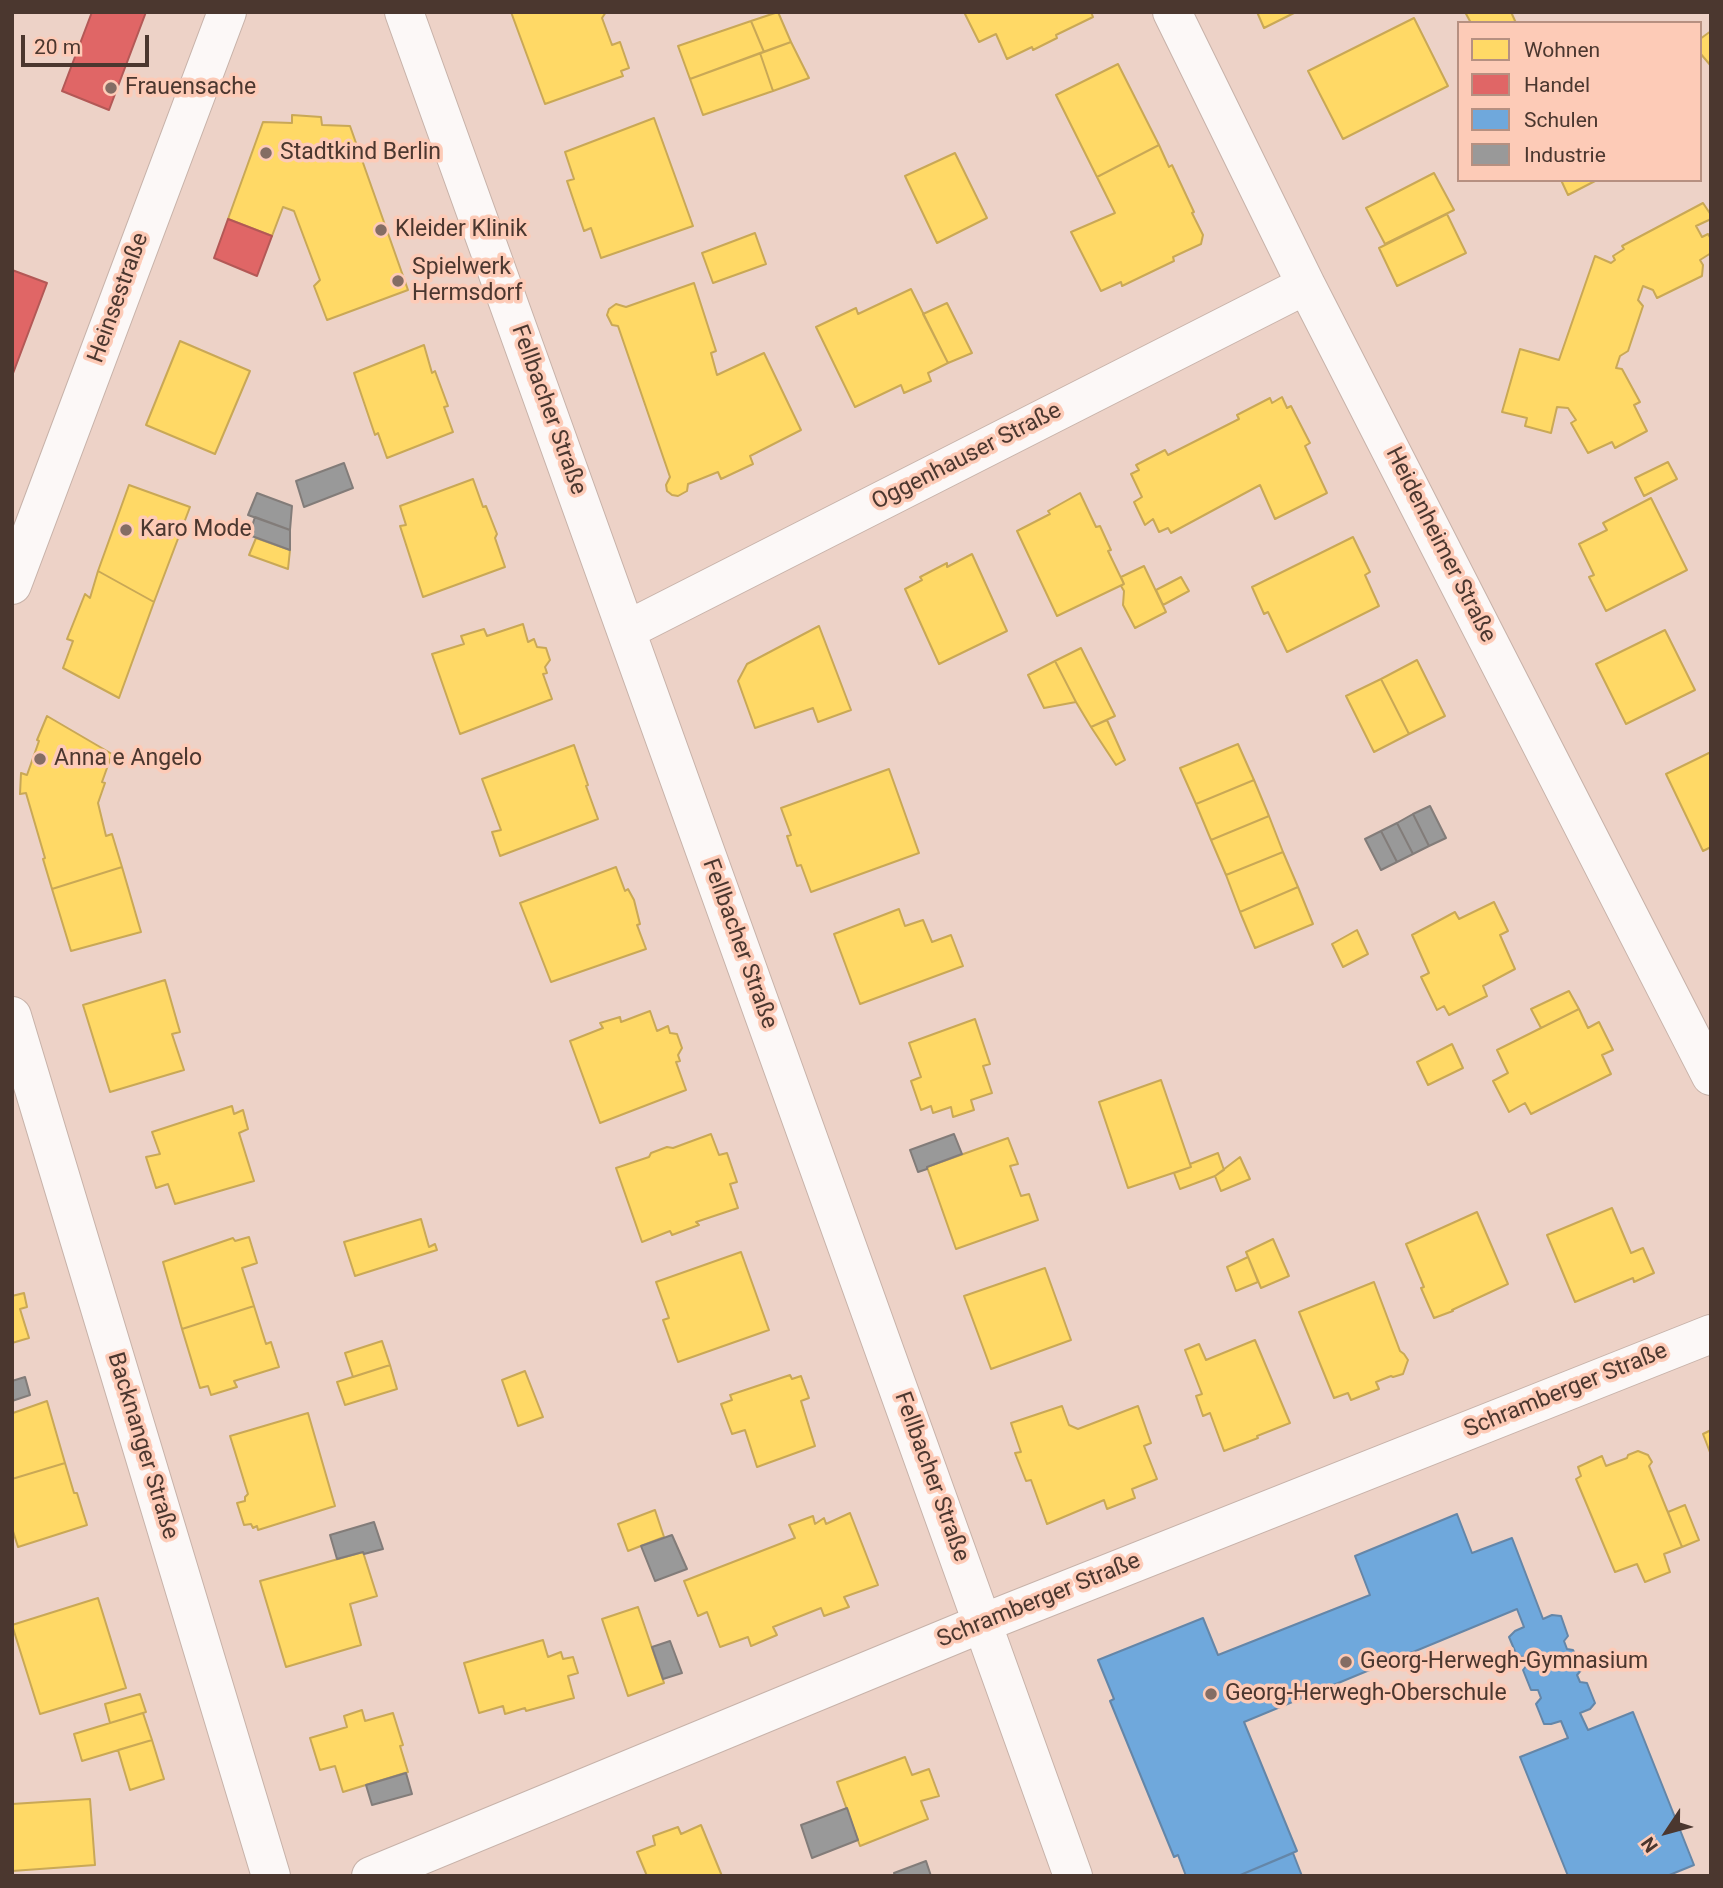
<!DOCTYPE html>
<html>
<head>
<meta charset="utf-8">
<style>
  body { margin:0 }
  #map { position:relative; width:1723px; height:1888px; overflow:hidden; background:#edd2c7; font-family:Roboto,sans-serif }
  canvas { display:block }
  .frame { position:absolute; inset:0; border:14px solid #4b372f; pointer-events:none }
  .legend { position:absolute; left:1457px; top:21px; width:245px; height:161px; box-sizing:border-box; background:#fdcbb7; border:2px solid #b69081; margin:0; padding:9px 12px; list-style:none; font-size:21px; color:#4b372f }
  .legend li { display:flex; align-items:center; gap:14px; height:35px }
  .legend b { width:35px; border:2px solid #b69081 }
  .north { position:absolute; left:1632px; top:1797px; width:70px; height:70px; -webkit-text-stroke:5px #fdcbb7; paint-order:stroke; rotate:234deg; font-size:19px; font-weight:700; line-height:28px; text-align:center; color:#4b372f }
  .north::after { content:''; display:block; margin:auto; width:24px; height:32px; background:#4b372f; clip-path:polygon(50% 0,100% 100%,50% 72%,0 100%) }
  .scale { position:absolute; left:21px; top:35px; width:128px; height:32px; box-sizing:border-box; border:4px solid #4b372f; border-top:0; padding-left:9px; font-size:21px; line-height:24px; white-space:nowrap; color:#4b372f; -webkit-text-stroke:5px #fdcbb7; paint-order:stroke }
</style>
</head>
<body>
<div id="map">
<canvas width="1723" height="1888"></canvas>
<div class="frame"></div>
<ul class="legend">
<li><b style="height:19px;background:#ffd966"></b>Wohnen</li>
<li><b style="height:19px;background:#e06666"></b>Handel</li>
<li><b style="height:19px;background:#6fa8dc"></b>Schulen</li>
<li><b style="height:19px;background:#999"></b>Industrie</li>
</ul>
<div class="north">N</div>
<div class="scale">20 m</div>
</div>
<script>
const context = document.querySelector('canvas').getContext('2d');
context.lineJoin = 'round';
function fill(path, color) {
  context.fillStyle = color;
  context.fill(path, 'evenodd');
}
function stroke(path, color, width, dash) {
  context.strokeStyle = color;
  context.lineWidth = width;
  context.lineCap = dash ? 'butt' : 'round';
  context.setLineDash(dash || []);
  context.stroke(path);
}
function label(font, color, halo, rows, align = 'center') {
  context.font = font + ' Roboto,sans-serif';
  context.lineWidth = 7;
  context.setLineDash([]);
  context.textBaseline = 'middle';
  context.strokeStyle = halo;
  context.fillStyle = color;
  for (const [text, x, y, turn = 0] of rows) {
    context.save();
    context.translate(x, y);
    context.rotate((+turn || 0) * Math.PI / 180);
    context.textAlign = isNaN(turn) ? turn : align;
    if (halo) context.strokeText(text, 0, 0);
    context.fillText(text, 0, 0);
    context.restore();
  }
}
const homes = new Path2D(`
  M 511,12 L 606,12 L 602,18 L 612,45 L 620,42 L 629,68 L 621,71 L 623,76 L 545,104 Z
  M 778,12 L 791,42 L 764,52 L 751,21 Z
  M 964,12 L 1091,12 L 1093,17 L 1056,35 L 1057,38 L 1033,50 L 1032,47 L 1007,59 L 996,34 L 979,42 Z
  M 1257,12 L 1296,12 L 1264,28 Z
  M 1465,12 L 1511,12 L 1516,23 L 1471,23 Z
  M 1414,18 L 1448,86 L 1343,139 L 1308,71 Z
  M 751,21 L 764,52 L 690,79 L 678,46 Z
  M 1711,31 L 1711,66 L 1700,53 L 1700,39 Z
  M 791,42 L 809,78 L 773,91 L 760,53 Z
  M 760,53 L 773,91 L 703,115 L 690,79 Z
  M 1118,64 L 1159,145 L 1097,177 L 1056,95 Z
  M 292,115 L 321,117 L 322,125 L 350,126 L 408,290 L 327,320 L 314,286 L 320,280 L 294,211 L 283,207 L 272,236 L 228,219 L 263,122 L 292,123 Z
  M 654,118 L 693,226 L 601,258 L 591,228 L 584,231 L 567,181 L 574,179 L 565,152 Z
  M 1159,145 L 1169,167 L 1172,165 L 1194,212 L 1192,213 L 1203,235 L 1201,244 L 1173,257 L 1174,261 L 1122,286 L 1121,282 L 1101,291 L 1071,232 L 1115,213 L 1097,177 Z
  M 955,153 L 987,218 L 937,243 L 905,176 Z
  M 1434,173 L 1454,210 L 1385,244 L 1366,208 Z
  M 1561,180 L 1597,180 L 1568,195 Z
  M 1703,203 L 1711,215 L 1711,219 L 1696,226 L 1702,237 L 1708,234 L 1711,239 L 1711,253 L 1700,260 L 1703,265 L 1702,276 L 1657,298 L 1653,290 L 1643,286 L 1638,300 L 1643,306 L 1628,351 L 1620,356 L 1616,368 L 1622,369 L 1640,402 L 1634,405 L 1647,431 L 1615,448 L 1612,442 L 1588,453 L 1571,423 L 1576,420 L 1568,408 L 1557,407 L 1551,433 L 1525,426 L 1527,418 L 1502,412 L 1520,349 L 1559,360 L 1595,256 L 1611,263 L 1615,260 L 1613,256 L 1624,249 L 1622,246 Z
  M 1447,214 L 1466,253 L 1397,286 L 1379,248 Z
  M 755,233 L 766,264 L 713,283 L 702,253 Z
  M 694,283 L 716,351 L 711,353 L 717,375 L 764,353 L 801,430 L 750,456 L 753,464 L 721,479 L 718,472 L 688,484 L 687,491 L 678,496 L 672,495 L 667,491 L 666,485 L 670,477 L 618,326 L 612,325 L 607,315 L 609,309 L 616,304 L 626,307 Z
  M 911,289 L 948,363 L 928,373 L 931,381 L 904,393 L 901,385 L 855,407 L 816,327 L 856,308 L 858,314 Z
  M 947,303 L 972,353 L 948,363 L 923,314 Z
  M 180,341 L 250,371 L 215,454 L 146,425 Z
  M 424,345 L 432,373 L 435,371 L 448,406 L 444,407 L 453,432 L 387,458 L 378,433 L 375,435 L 354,373 Z
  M 1282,397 L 1287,408 L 1291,406 L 1310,443 L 1305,446 L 1327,493 L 1275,519 L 1260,485 L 1171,533 L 1168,528 L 1159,532 L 1153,519 L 1145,525 L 1134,502 L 1142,497 L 1131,474 L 1139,470 L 1136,465 L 1165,450 L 1168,455 L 1239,419 L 1237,415 L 1270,398 L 1272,403 Z
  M 1668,462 L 1677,479 L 1644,496 L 1635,478 Z
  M 473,479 L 483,507 L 486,506 L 497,534 L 495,538 L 505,567 L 423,597 L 400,526 L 406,525 L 400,506 Z
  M 129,485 L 190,507 L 154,602 L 98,571 Z
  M 1080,493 L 1096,527 L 1100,526 L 1111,550 L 1108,551 L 1124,584 L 1057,616 L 1017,531 L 1050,514 L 1048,511 Z
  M 1651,498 L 1687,570 L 1606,611 L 1589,577 L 1594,575 L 1579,544 L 1607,530 L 1603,523 Z
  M 1353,537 L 1370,572 L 1365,575 L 1379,606 L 1287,652 L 1268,612 L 1264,614 L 1252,587 Z
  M 256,538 L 290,550 L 288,569 L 249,555 Z
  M 972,554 L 1007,631 L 939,664 L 905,589 L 922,580 L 920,577 L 947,563 L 947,567 Z
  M 1144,566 L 1166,612 L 1135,628 L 1123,605 L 1124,591 L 1121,586 L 1124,584 L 1121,577 Z
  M 98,571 L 154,602 L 119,698 L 63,668 L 73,641 L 67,639 L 85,594 L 90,598 Z
  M 1181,577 L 1189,591 L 1163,605 L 1156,590 Z
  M 523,624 L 528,642 L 534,639 L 537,647 L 546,648 L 550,660 L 545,667 L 547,673 L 543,674 L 552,699 L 460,734 L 432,654 L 464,644 L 461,636 L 484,629 L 487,636 Z
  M 819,626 L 851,710 L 818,722 L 813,708 L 755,728 L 738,681 L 747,664 Z
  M 1665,630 L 1695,690 L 1626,724 L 1596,664 Z
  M 1081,648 L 1115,716 L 1091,727 L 1076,702 L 1055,661 Z
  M 1417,660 L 1445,716 L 1409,734 L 1381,679 Z
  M 1055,661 L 1076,702 L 1044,708 L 1028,675 Z
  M 1381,679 L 1409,734 L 1374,752 L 1346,696 Z
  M 47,716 L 112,754 L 102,782 L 105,783 L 98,803 L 106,836 L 112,834 L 122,867 L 52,889 L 43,859 L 45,858 L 26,793 L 20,794 L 21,773 L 27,775 L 39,741 L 37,740 Z
  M 1107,720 L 1125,760 L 1116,765 L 1091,727 Z
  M 1238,744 L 1254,780 L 1196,804 L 1180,768 Z
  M 574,745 L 588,785 L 586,786 L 598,819 L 500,856 L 492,832 L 501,830 L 482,779 Z
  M 1711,752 L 1711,847 L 1703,851 L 1666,774 Z
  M 889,769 L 919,853 L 811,892 L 801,865 L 797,866 L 787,836 L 791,835 L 781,808 Z
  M 1254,780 L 1269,816 L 1211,840 L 1196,804 Z
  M 1269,816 L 1283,852 L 1226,875 L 1211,840 Z
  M 1283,852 L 1298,887 L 1240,912 L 1226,875 Z
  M 122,867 L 141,932 L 71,951 L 52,889 Z
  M 616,867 L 625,891 L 628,889 L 634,900 L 640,924 L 637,925 L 646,949 L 551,982 L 520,903 Z
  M 1298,887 L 1313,924 L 1255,948 L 1240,912 Z
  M 1494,902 L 1508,931 L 1500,935 L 1515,969 L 1483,986 L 1487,996 L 1449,1015 L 1444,1006 L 1437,1010 L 1421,977 L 1429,973 L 1412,935 L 1455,912 L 1459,919 Z
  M 899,909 L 905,926 L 923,920 L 932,942 L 951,935 L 963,966 L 860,1004 L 834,934 Z
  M 1357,930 L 1368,954 L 1343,967 L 1332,944 Z
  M 165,980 L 180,1032 L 172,1034 L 184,1070 L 110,1092 L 83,1005 Z
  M 1569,991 L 1579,1009 L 1541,1028 L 1531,1009 Z
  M 1579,1009 L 1588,1028 L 1599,1022 L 1613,1050 L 1602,1055 L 1611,1074 L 1531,1114 L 1525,1103 L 1509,1112 L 1493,1081 L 1508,1073 L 1497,1050 Z
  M 650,1011 L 657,1031 L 668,1026 L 670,1033 L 677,1034 L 682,1048 L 678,1055 L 680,1061 L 676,1062 L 686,1090 L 600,1123 L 570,1041 L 603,1028 L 600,1023 L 620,1017 L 621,1022 Z
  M 975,1019 L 990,1064 L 983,1066 L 992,1093 L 971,1100 L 974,1110 L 953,1117 L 951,1107 L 933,1113 L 931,1106 L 921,1110 L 911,1081 L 921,1077 L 909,1043 Z
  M 1452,1044 L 1463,1068 L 1428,1085 L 1417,1062 Z
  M 1161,1080 L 1191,1167 L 1128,1188 L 1099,1102 Z
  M 232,1106 L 234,1114 L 243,1110 L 248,1129 L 239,1133 L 254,1181 L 175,1204 L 168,1184 L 156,1188 L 146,1157 L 160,1154 L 152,1132 Z
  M 711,1134 L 719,1155 L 727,1153 L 737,1182 L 730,1184 L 738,1208 L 696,1222 L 699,1225 L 672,1235 L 670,1231 L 642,1242 L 616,1168 L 649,1157 L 651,1153 L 667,1147 L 673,1148 Z
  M 1008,1138 L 1018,1164 L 1010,1166 L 1021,1196 L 1029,1194 L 1038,1220 L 956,1249 L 927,1167 Z
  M 1218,1153 L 1224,1170 L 1215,1176 L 1180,1189 L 1174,1173 L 1191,1167 L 1190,1164 Z
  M 1240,1157 L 1250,1179 L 1221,1191 L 1215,1176 Z
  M 1612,1208 L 1631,1253 L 1643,1248 L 1654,1273 L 1634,1282 L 1633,1278 L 1575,1302 L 1547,1235 Z
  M 1477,1212 L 1508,1284 L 1452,1310 L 1453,1311 L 1434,1318 L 1421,1288 L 1424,1287 L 1406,1244 Z
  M 421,1219 L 429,1247 L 435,1244 L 437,1250 L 355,1276 L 344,1242 Z
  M 249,1237 L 257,1263 L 242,1268 L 254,1306 L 182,1329 L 163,1262 L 233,1238 L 235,1241 Z
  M 1273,1239 L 1289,1276 L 1261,1288 L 1246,1252 Z
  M 741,1252 L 769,1330 L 678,1362 L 663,1320 L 669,1318 L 656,1282 Z
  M 1248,1257 L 1258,1282 L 1236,1291 L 1227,1267 Z
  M 1045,1268 L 1071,1340 L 991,1369 L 964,1296 Z
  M 1374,1282 L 1400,1351 L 1404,1354 L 1408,1360 L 1403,1374 L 1393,1377 L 1391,1376 L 1376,1382 L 1379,1389 L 1351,1400 L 1348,1393 L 1334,1398 L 1299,1312 Z
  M 24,1293 L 27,1307 L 20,1309 L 29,1338 L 12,1343 L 12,1296 Z
  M 254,1306 L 266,1344 L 271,1342 L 279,1367 L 234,1381 L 237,1387 L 211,1395 L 208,1386 L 200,1388 L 182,1329 Z
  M 1255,1340 L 1290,1423 L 1257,1436 L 1258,1438 L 1224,1451 L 1210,1413 L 1203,1416 L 1196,1396 L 1202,1394 L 1185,1350 L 1199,1344 L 1206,1360 Z
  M 382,1341 L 390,1365 L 353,1377 L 345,1353 Z
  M 390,1365 L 397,1389 L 345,1405 L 337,1382 Z
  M 525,1371 L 543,1417 L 518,1426 L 502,1380 Z
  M 790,1375 L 792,1379 L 801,1376 L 809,1398 L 801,1401 L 815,1446 L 757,1467 L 745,1430 L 732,1434 L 721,1404 L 732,1400 L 730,1395 Z
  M 47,1401 L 65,1463 L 12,1479 L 12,1411 L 13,1413 Z
  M 1062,1406 L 1069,1425 L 1078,1429 L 1138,1406 L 1151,1443 L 1144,1446 L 1157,1479 L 1132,1489 L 1135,1498 L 1107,1509 L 1104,1500 L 1047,1524 L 1031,1480 L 1026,1481 L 1015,1453 L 1021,1452 L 1011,1423 Z
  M 308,1413 L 335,1506 L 258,1530 L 257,1526 L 253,1528 L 251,1524 L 244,1525 L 237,1503 L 245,1501 L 245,1497 L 248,1494 L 230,1436 Z
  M 1711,1430 L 1711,1455 L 1703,1434 Z
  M 1638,1451 L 1648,1455 L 1652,1462 L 1649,1466 L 1682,1547 L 1664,1554 L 1670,1572 L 1645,1582 L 1637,1564 L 1615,1572 L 1576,1479 L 1581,1476 L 1578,1467 L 1602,1456 L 1606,1466 L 1627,1458 L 1628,1455 Z
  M 65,1463 L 74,1493 L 77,1493 L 87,1525 L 18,1547 L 12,1528 L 12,1479 Z
  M 1685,1505 L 1699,1540 L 1682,1547 L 1668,1512 Z
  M 655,1510 L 664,1537 L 628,1551 L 618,1524 Z
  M 850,1513 L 878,1585 L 844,1597 L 849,1607 L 824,1616 L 821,1608 L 773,1627 L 777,1635 L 751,1646 L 748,1637 L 720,1647 L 707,1612 L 698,1616 L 684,1581 L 795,1538 L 789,1525 L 813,1516 L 815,1524 L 824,1518 L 826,1524 Z
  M 363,1552 L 377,1596 L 350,1604 L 361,1645 L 286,1667 L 260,1581 Z
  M 98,1598 L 126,1688 L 40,1714 L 12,1625 Z
  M 638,1607 L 664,1683 L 628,1696 L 602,1619 Z
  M 543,1640 L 548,1657 L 561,1652 L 563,1659 L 573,1657 L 578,1673 L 568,1676 L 574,1698 L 526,1711 L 525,1708 L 505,1714 L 503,1706 L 479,1713 L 464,1663 Z
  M 140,1694 L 146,1712 L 110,1723 L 105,1704 Z
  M 362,1710 L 365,1721 L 393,1713 L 403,1745 L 400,1746 L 408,1772 L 343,1792 L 335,1766 L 320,1770 L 310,1738 L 347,1727 L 344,1716 Z
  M 143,1713 L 152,1740 L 82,1761 L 74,1734 Z
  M 152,1740 L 164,1779 L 130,1790 L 118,1750 Z
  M 905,1757 L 912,1775 L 929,1769 L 939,1796 L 921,1801 L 928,1819 L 860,1846 L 837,1782 Z
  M 90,1799 L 95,1865 L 12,1871 L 12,1804 Z
  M 701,1825 L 722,1876 L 647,1876 L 637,1852 L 655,1845 L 653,1836 L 678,1827 L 681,1834 Z`);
const shops = new Path2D(`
  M 92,12 L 146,12 L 109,110 L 62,91 Z
  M 228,219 L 272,236 L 257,276 L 214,258 Z
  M 12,270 L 47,283 L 12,376 Z`);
const schools = new Path2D(`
  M 1457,1514 L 1472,1553 L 1512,1538 L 1543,1619 L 1552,1615 L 1561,1616 L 1568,1636 L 1564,1641 L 1567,1649 L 1573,1650 L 1582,1669 L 1577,1675 L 1580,1682 L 1587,1683 L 1595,1703 L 1590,1709 L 1580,1713 L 1588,1730 L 1633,1712 L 1694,1865 L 1667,1876 L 1568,1876 L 1520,1757 L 1568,1738 L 1561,1721 L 1551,1724 L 1544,1724 L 1536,1704 L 1541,1698 L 1538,1690 L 1531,1690 L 1523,1670 L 1527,1665 L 1524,1657 L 1517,1656 L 1509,1637 L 1515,1631 L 1524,1627 L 1517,1609 L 1244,1722 L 1297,1851 L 1238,1876 L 1186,1876 L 1178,1855 L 1174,1857 L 1110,1701 L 1114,1699 L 1098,1660 L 1203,1618 L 1218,1655 L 1370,1595 L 1355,1556 Z
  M 1293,1853 L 1302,1876 L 1238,1876 Z`);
const industry = new Path2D(`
  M 344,463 L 353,488 L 304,507 L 296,481 Z
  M 257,493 L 292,506 L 290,530 L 248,515 Z
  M 255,517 L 290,530 L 290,550 L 249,535 Z
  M 1430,806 L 1446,838 L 1429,846 L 1413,814 Z
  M 1413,814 L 1429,846 L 1413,854 L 1397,823 Z
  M 1397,823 L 1413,854 L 1397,862 L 1381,831 Z
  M 1381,831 L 1397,862 L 1381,870 L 1365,839 Z
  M 954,1134 L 962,1154 L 927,1167 L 927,1169 L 918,1172 L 910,1150 Z
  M 25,1377 L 30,1395 L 12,1401 L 12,1381 Z
  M 374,1522 L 383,1549 L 364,1554 L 363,1552 L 337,1559 L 330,1535 Z
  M 672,1535 L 687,1569 L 655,1581 L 641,1546 Z
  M 670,1641 L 682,1673 L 663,1679 L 652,1647 Z
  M 406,1773 L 412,1794 L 372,1805 L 366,1785 Z
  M 847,1808 L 858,1840 L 812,1858 L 801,1825 Z
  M 926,1861 L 931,1876 L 895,1876 L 894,1873 Z`);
const minor = new Path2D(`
  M 404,12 L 1073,1876
  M 1172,12 L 1306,285 L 1711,1076
  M 12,585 L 227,12
  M 627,630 L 1306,285
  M 12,1016 L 271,1876
  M 371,1876 L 983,1623 L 1711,1334`);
const markers = [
  [111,88,7,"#846d64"],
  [266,153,7,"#846d64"],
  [381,230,7,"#846d64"],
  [398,281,7,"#846d64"],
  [126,530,7,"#846d64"],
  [40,759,7,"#846d64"],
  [1346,1662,7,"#846d64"],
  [1211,1694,7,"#846d64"]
];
const poiNames = [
  ["Frauensache",125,88],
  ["Stadtkind Berlin",280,153],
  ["Kleider Klinik",395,230],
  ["Spielwerk",412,268],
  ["Hermsdorf",412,294],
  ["Karo Mode",140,530],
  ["Anna e Angelo",54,759],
  ["Georg-Herwegh-Gymnasium",1360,1662],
  ["Georg-Herwegh-Oberschule",1225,1694]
];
const streetNames = [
  ["Heinsestraße",119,298,-70],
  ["Fellbacher Straße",548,410,70],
  ["Oggenhauser Straße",967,457,-27],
  ["Heidenheimer Straße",1440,545,63],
  ["Fellbacher Straße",739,944,70],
  ["Schramberger Straße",1566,1391,-22],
  ["Backnanger Straße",142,1446,73],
  ["Fellbacher Straße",931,1477,70],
  ["Schramberger Straße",1039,1601,-22]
];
fill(homes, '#ffd966');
stroke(homes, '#c9a856', 2);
fill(shops, '#e06666');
stroke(shops, '#b35856', 2);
fill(schools, '#6fa8dc');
stroke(schools, '#6486a8', 2);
fill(industry, '#999');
stroke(industry, '#827c79', 2);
stroke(minor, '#c7b2a9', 40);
stroke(minor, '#fcf8f7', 38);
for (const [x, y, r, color] of markers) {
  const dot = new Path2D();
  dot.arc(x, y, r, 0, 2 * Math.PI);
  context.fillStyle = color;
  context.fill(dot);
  stroke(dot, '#fdcbb7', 2.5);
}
label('23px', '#4b372f', '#fdcbb7', poiNames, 'left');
label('23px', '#4b372f', '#fdcbb7', streetNames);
</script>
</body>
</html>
